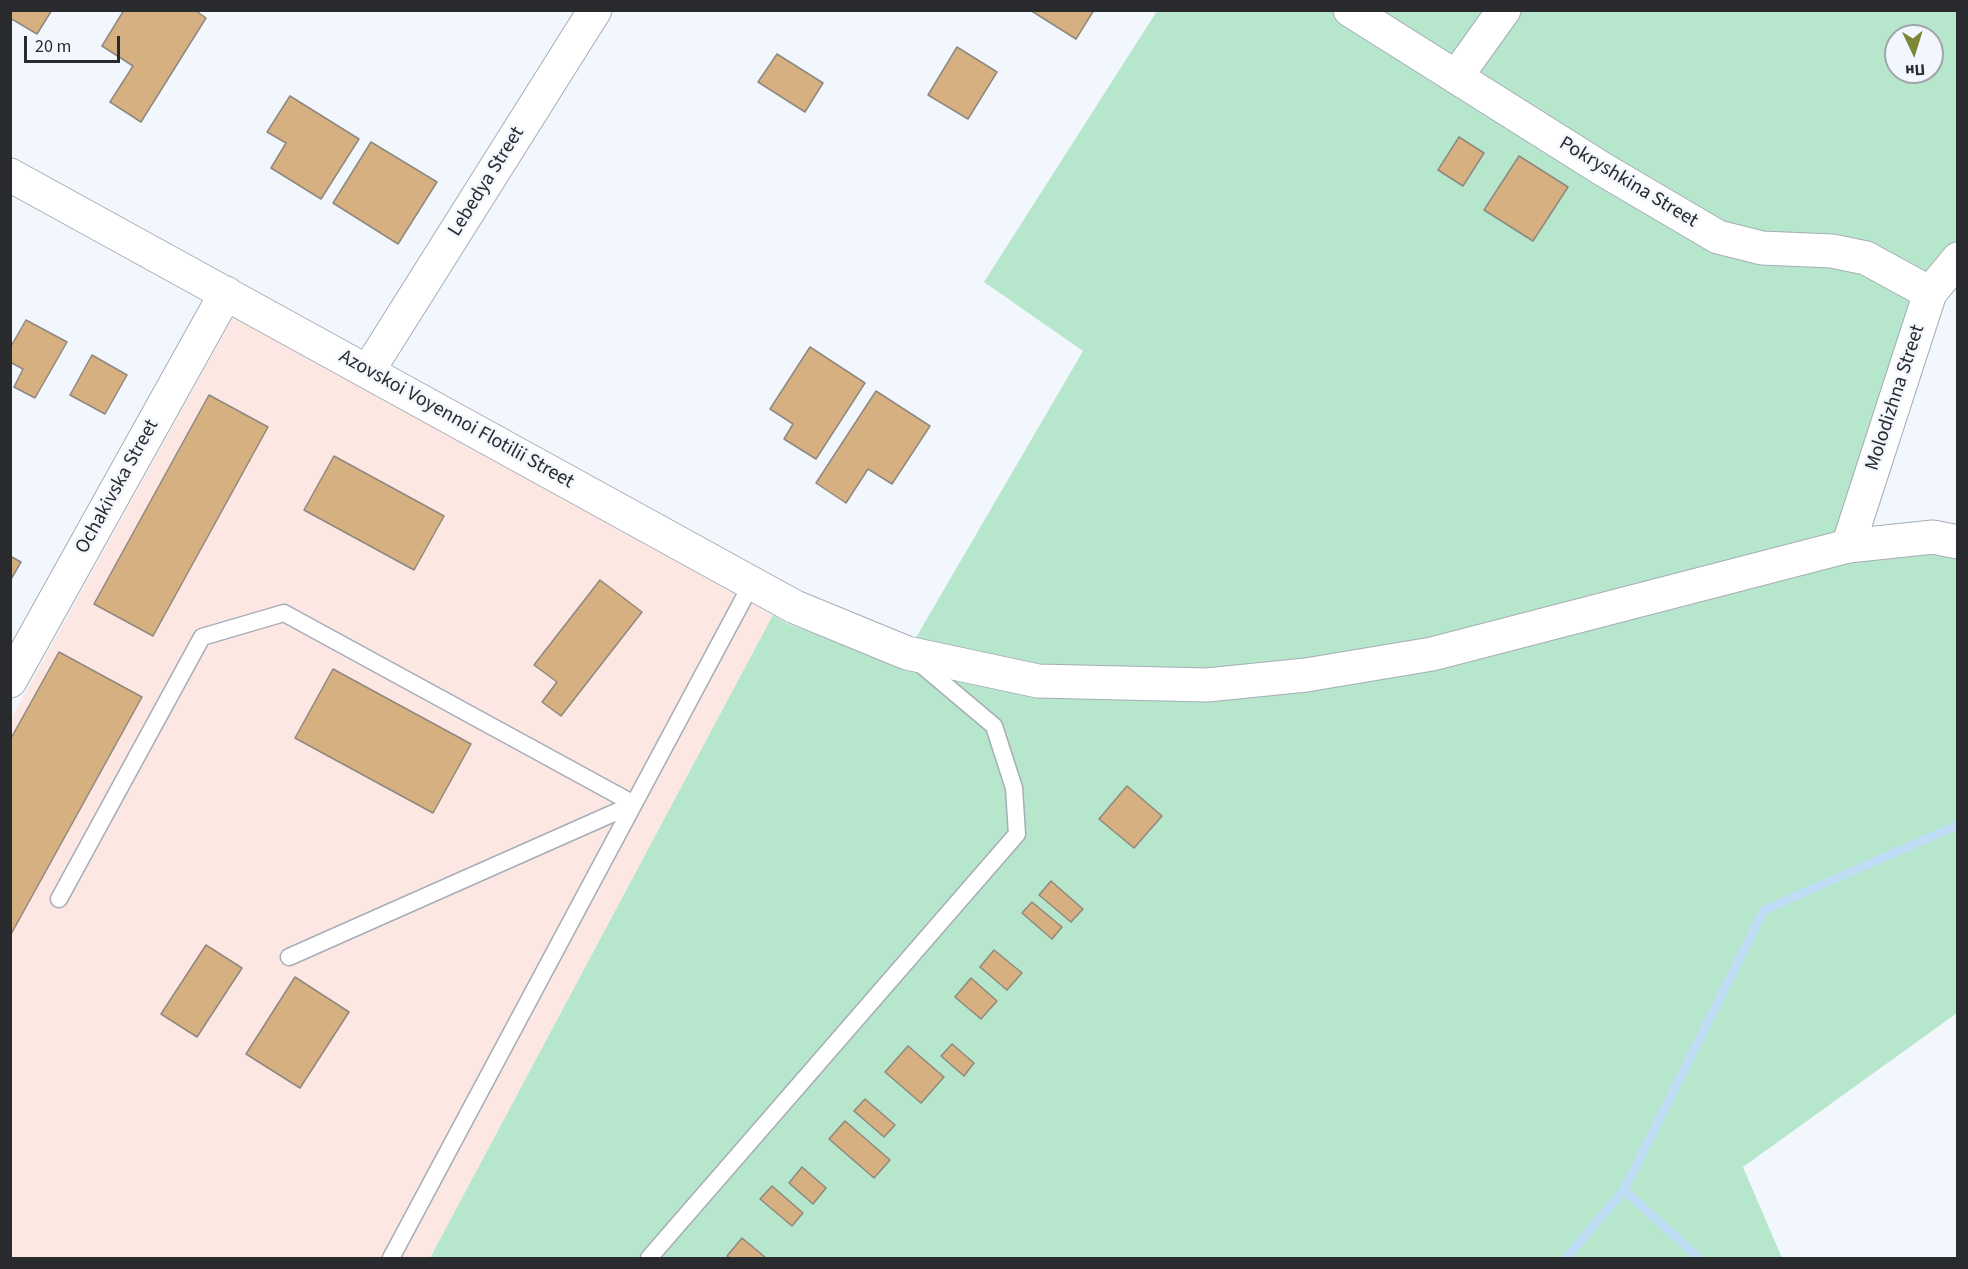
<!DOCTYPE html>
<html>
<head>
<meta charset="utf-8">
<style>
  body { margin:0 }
  #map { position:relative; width:1968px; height:1269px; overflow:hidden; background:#f2f7fd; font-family:"Source Sans 3",sans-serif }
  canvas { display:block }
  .frame { position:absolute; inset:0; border:12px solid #282a2e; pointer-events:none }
  .north { position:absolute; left:1884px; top:24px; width:60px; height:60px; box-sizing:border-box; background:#f2f7fd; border:2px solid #a1a5aa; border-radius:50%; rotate:176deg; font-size:16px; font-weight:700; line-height:24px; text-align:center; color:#282a2e }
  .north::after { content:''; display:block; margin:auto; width:21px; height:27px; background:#7c8633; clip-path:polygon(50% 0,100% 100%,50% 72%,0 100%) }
  .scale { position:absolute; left:24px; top:36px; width:96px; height:27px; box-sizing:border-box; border:3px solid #282a2e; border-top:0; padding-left:8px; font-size:18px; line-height:21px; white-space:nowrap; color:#282a2e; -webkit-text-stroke:4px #f2f7fd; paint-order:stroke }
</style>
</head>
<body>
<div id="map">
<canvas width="1968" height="1269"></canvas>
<div class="frame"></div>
<div class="north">Пн</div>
<div class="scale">20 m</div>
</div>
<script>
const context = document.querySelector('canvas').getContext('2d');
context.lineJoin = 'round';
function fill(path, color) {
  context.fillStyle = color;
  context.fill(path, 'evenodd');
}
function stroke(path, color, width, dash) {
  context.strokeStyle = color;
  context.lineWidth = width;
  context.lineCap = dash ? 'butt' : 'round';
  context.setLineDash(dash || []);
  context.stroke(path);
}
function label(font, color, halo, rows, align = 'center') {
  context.font = font + ' "Source Sans 3",sans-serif';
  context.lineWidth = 5;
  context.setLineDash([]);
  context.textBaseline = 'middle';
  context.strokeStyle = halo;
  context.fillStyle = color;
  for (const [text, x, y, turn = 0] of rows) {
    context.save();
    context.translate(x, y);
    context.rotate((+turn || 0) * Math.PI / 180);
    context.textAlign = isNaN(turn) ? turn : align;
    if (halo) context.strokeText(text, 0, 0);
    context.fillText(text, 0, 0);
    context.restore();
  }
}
const industrial = new Path2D(`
  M 233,317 L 773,615 L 430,1258 L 11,1258 L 11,719 Z`);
const green = new Path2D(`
  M 1157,11 L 1957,11 L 1957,259 L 1848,545 L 1957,542 L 1957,1013 L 1743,1167 L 1782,1258 L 430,1258 L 773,615 L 788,624 L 898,664 L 907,653 L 1083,351 L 984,282 ZM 1896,36 L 1932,36 L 1932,72 L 1896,72 Z`);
const stream = new Path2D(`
  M 1624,1190 L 1699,1258
  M 1566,1258 L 1624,1190 L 1764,910 L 1958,825`);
const building = new Path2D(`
  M 10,10 L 52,10 L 37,34 L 10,18 Z
  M 124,10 L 195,10 L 206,18 L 141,122 L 110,102 L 133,66 L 102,46 Z
  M 1030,10 L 1094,10 L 1076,39 Z
  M 957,47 L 997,72 L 968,119 L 928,95 Z
  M 777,54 L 823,83 L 805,112 L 758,82 Z
  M 290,96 L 359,139 L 321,199 L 271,168 L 286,143 L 267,132 Z
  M 1459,137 L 1484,153 L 1463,186 L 1438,170 Z
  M 371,142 L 437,182 L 398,244 L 333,203 Z
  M 1519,156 L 1568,187 L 1533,241 L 1484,210 Z
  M 26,320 L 67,342 L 35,398 L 14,387 L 23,369 L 10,362 L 10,348 Z
  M 810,347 L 865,383 L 816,459 L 784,439 L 793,424 L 770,409 Z
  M 92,355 L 127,375 L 105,414 L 70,395 Z
  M 876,391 L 930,426 L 892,484 L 868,469 L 846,503 L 816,483 Z
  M 209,395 L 268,427 L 153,636 L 94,604 Z
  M 334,456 L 444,516 L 414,570 L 304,510 Z
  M 10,556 L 21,562 L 10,581 Z
  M 600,580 L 642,612 L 561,716 L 542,702 L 557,682 L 534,665 Z
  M 59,652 L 142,697 L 10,936 L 10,740 Z
  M 333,669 L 471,744 L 433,813 L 295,738 Z
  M 1127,786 L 1162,816 L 1134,848 L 1099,819 Z
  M 1051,881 L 1083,909 L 1071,922 L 1039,895 Z
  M 1032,902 L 1062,927 L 1052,939 L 1022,913 Z
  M 206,945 L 242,968 L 197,1037 L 161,1014 Z
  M 994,950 L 1022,973 L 1007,990 L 980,967 Z
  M 295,977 L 349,1012 L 300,1088 L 246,1054 Z
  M 971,978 L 997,1001 L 981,1019 L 955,997 Z
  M 952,1044 L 974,1063 L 964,1076 L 941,1056 Z
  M 908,1046 L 944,1077 L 921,1103 L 885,1072 Z
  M 865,1099 L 895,1125 L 884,1137 L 854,1111 Z
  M 845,1121 L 890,1160 L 874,1178 L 829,1139 Z
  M 802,1167 L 826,1188 L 813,1204 L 789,1183 Z
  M 772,1186 L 803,1213 L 792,1226 L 760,1199 Z
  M 742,1238 L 766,1258 L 730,1258 L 727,1256 Z`);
const service = new Path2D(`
  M 59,899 L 202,637 L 284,613 L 634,804
  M 289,957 L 634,804
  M 391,1258 L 752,583
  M 649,1258 L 1017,834 L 1014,788 L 994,726 L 918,662`);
const minor = new Path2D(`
  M 1350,10 L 1604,170 L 1718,237 L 1762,248 L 1832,251 L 1866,258 L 1930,293
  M 1456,77 L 1504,10
  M 368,371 L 595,10
  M 1848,546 L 1930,293 L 1958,259
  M 10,681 L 226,293`);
const tertiary = new Path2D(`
  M 10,175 L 795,607 L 907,653 L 1038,681 L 1207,685 L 1306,675 L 1432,654 L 1848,546 L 1933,537 L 1958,542`);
const streetNames = [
  ["Lebedya Street",487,182,-58],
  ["Pokryshkina Street",1628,183,31],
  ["Molodizhna Street",1896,398,-72],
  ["Azovskoi Voyennoi Flotilii Street",456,420,29],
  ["Ochakivska Street",118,487,-61]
];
fill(industrial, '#fce7e2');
fill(green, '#b6e6cc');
stroke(stream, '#c0ddf6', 9);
fill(building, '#d6b080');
stroke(building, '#8f887f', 1.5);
stroke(service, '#a6adb7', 19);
stroke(minor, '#a6adb7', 35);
stroke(tertiary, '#a6adb7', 35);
stroke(service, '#fff', 16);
stroke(minor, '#fff', 33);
stroke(tertiary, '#fff', 33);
label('20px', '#282a2e', '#f2f7fd', streetNames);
</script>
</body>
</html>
